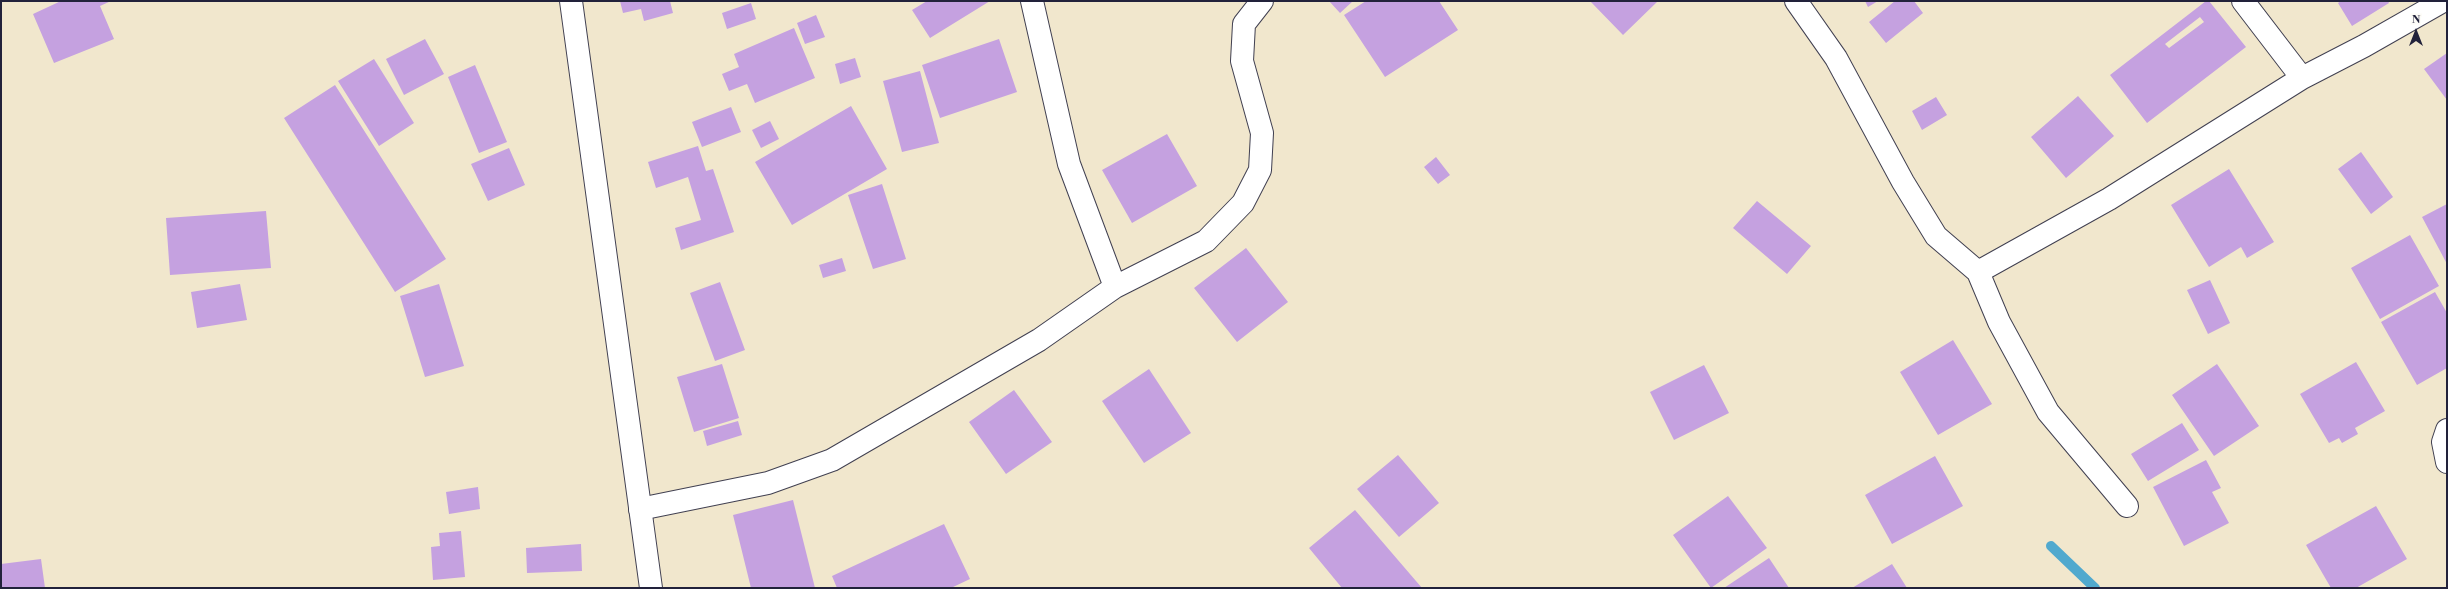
<!DOCTYPE html>
<html>
<head>
<meta charset="utf-8">
<style>
  body { margin:0 }
  #map { position:relative; width:2448px; height:589px; overflow:hidden; background:#f1e7cd; font-family:"Libre Bodoni",serif }
  canvas { display:block }
  .frame { position:absolute; inset:0; border:2px solid #22223b; pointer-events:none }
  .north { position:absolute; left:2396px; top:12px; width:40px; height:40px; -webkit-text-stroke:3px #fdfcf7; paint-order:stroke; rotate:0deg; font-size:11px; font-weight:700; line-height:16px; text-align:center; color:#22223b }
  .north::after { content:''; display:block; margin:auto; width:14px; height:18px; background:#22223b; clip-path:polygon(50% 0,100% 100%,50% 72%,0 100%) }
</style>
</head>
<body>
<div id="map">
<canvas width="2448" height="589"></canvas>
<div class="frame"></div>
<div class="north">N</div>
</div>
<script>
const context = document.querySelector('canvas').getContext('2d');
context.lineJoin = 'round';
function stroke(path, color, width, dash) {
  context.strokeStyle = color;
  context.lineWidth = width;
  context.lineCap = dash ? 'butt' : 'round';
  context.setLineDash(dash || []);
  context.stroke(path);
}
function fill(path, color) {
  context.fillStyle = color;
  context.fill(path, 'evenodd');
}
const stream = new Path2D(`
  M 2051,546 L 2095,588`);
const building = new Path2D(`
  M 61,1 L 111,1 L 100,6 L 114,39 L 54,63 L 33,14 Z
  M 620,1 L 670,1 L 673,13 L 644,21 L 641,9 L 623,13 Z
  M 927,1 L 990,1 L 930,38 L 912,10 Z
  M 1329,1 L 1353,1 L 1340,13 Z
  M 1366,1 L 1439,1 L 1458,30 L 1385,77 L 1344,15 Z
  M 1590,1 L 1658,1 L 1623,35 Z
  M 1865,1 L 1878,1 L 1868,7 Z
  M 1895,1 L 1914,1 L 1923,13 L 1886,43 L 1869,22 Z
  M 2206,1 L 2209,1 L 2246,47 L 2147,123 L 2110,75 ZM 2200,17 L 2204,22 L 2169,48 L 2165,44 Z
  M 2341,1 L 2388,1 L 2389,3 L 2352,26 L 2338,3 Z
  M 751,3 L 756,19 L 727,29 L 722,13 Z
  M 816,15 L 825,37 L 805,44 L 797,23 Z
  M 794,28 L 815,78 L 755,103 L 747,84 L 729,91 L 722,74 L 739,67 L 734,54 Z
  M 425,39 L 444,74 L 404,95 L 386,59 Z
  M 999,39 L 1017,92 L 940,118 L 922,65 Z
  M 2447,53 L 2447,100 L 2424,69 Z
  M 855,58 L 861,77 L 840,84 L 835,64 Z
  M 374,59 L 414,123 L 379,146 L 338,81 Z
  M 475,65 L 507,142 L 479,153 L 448,77 Z
  M 920,71 L 939,143 L 902,152 L 883,81 Z
  M 335,85 L 446,259 L 395,292 L 284,118 Z
  M 2078,96 L 2114,136 L 2066,178 L 2031,137 Z
  M 1936,97 L 1947,115 L 1922,130 L 1912,111 Z
  M 851,106 L 887,169 L 792,225 L 755,162 Z
  M 731,107 L 741,132 L 702,147 L 692,122 Z
  M 770,121 L 779,139 L 761,148 L 752,130 Z
  M 1167,134 L 1197,186 L 1132,223 L 1102,170 Z
  M 698,146 L 706,171 L 713,169 L 734,232 L 681,250 L 675,228 L 701,220 L 688,177 L 656,188 L 648,162 Z
  M 509,148 L 525,185 L 488,201 L 471,164 Z
  M 2361,152 L 2393,197 L 2371,214 L 2338,169 Z
  M 1436,157 L 1450,175 L 1438,184 L 1424,167 Z
  M 2229,169 L 2274,242 L 2247,258 L 2241,247 L 2209,267 L 2171,205 Z
  M 882,184 L 906,259 L 873,269 L 848,195 Z
  M 1757,201 L 1811,246 L 1787,274 L 1733,228 Z
  M 2447,204 L 2447,264 L 2422,217 Z
  M 266,211 L 271,268 L 170,275 L 166,218 Z
  M 2410,235 L 2439,286 L 2380,319 L 2351,268 Z
  M 1246,248 L 1288,302 L 1237,342 L 1194,288 Z
  M 842,258 L 846,271 L 823,278 L 819,265 Z
  M 2210,280 L 2230,323 L 2208,334 L 2187,290 Z
  M 720,282 L 745,350 L 715,361 L 690,293 Z
  M 240,284 L 247,320 L 197,328 L 191,292 Z
  M 439,284 L 464,366 L 425,377 L 400,296 Z
  M 2435,292 L 2447,313 L 2447,368 L 2417,385 L 2381,322 Z
  M 1953,340 L 1992,404 L 1938,435 L 1900,372 Z
  M 2356,362 L 2385,411 L 2355,428 L 2358,434 L 2342,443 L 2339,438 L 2329,443 L 2300,394 Z
  M 722,364 L 739,418 L 694,432 L 677,377 Z
  M 2217,364 L 2259,426 L 2214,456 L 2172,395 Z
  M 1704,365 L 1729,413 L 1674,440 L 1650,392 Z
  M 1149,369 L 1191,433 L 1144,463 L 1102,401 Z
  M 1014,390 L 1052,442 L 1006,474 L 969,422 Z
  M 738,421 L 742,435 L 707,446 L 703,431 Z
  M 2182,423 L 2199,450 L 2148,481 L 2131,454 Z
  M 1398,455 L 1439,503 L 1399,537 L 1357,489 Z
  M 1935,456 L 1963,506 L 1892,544 L 1865,495 Z
  M 2206,460 L 2221,488 L 2212,492 L 2229,523 L 2184,546 L 2153,487 Z
  M 478,487 L 480,509 L 449,514 L 446,492 Z
  M 1728,496 L 1767,548 L 1711,588 L 1673,535 Z
  M 793,500 L 815,588 L 751,588 L 733,515 Z
  M 2376,506 L 2407,559 L 2356,588 L 2331,588 L 2306,545 Z
  M 1355,510 L 1422,588 L 1342,588 L 1309,548 Z
  M 944,524 L 970,579 L 951,588 L 837,588 L 832,576 Z
  M 461,531 L 465,577 L 433,580 L 431,547 L 440,546 L 439,533 Z
  M 581,544 L 582,571 L 527,573 L 526,548 Z
  M 1769,558 L 1789,588 L 1724,588 Z
  M 41,559 L 45,588 L 1,588 L 1,564 Z
  M 1892,564 L 1907,588 L 1852,588 Z`);
const minor = new Path2D(`
  M 1032,1 L 1069,164 L 1115,287
  M 1796,1 L 1836,58 L 1903,182 L 1936,236 L 1978,272 L 1999,322 L 2048,412 L 2127,506
  M 2243,1 L 2302,78
  M 1978,272 L 2109,199 L 2302,78 L 2364,46 L 2443,1
  M 2447,430 L 2443,442 L 2447,462
  M 640,509 L 768,483 L 832,460 L 1039,340 L 1115,287 L 1206,241 L 1243,203 L 1260,170 L 1262,133 L 1242,61 L 1244,24 L 1262,1`);
const secondary = new Path2D(`
  M 571,1 L 651,588`);
stroke(stream, '#51a9ce', 10);
fill(building, '#c5a1e0');
stroke(minor, '#414051', 24);
stroke(secondary, '#414051', 24);
stroke(minor, '#fff', 22);
stroke(secondary, '#fff', 22);
</script>
</body>
</html>
